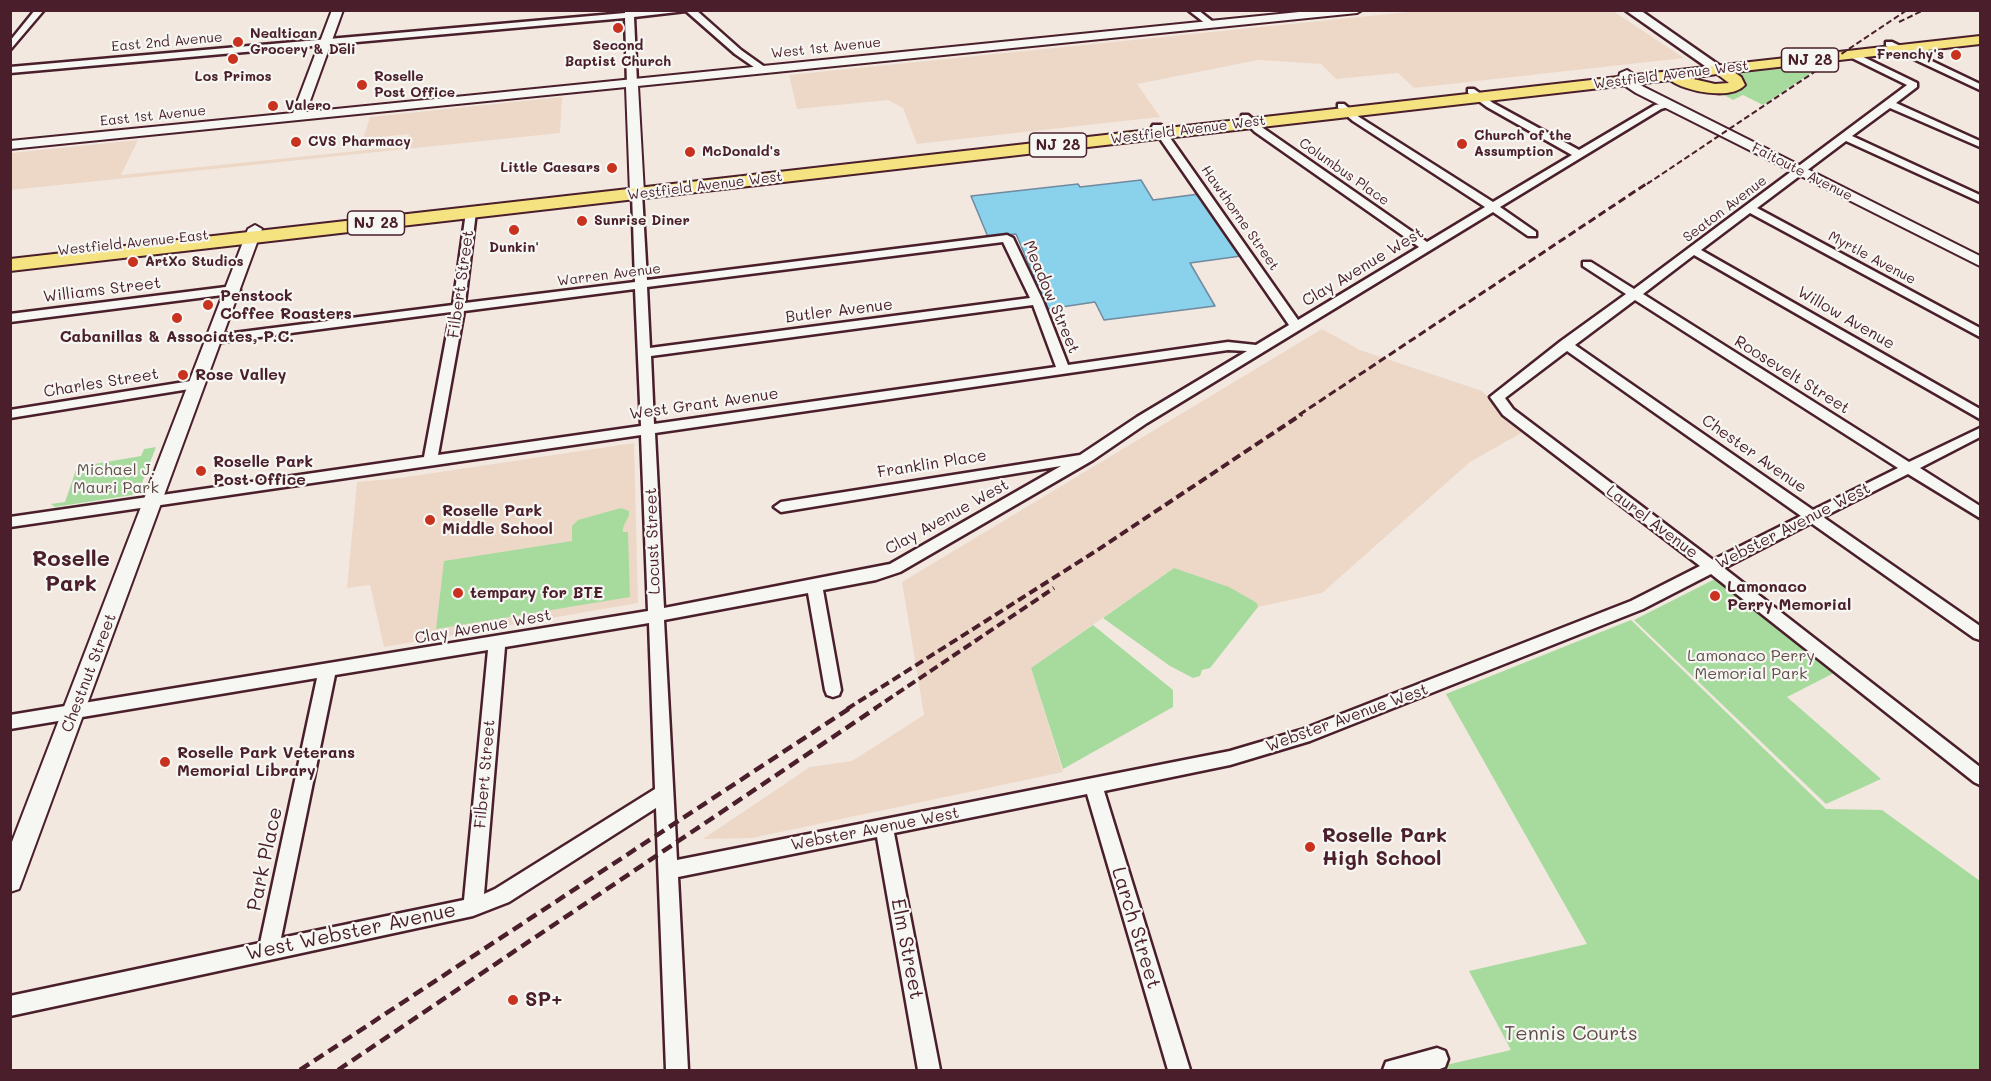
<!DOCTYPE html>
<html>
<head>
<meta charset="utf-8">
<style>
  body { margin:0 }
  #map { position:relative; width:1991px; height:1081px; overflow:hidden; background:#f2e8df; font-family:Mali,sans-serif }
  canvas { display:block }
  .frame { position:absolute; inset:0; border:12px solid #4a1f2b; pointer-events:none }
</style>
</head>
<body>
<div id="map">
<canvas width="1991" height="1081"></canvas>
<div class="frame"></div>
</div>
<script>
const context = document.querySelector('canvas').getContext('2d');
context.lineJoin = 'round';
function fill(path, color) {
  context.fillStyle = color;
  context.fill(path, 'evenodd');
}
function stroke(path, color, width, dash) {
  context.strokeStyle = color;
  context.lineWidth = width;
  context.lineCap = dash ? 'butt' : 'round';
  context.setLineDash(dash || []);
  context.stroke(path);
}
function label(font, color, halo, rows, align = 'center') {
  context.font = font + ' Mali,sans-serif';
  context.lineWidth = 4.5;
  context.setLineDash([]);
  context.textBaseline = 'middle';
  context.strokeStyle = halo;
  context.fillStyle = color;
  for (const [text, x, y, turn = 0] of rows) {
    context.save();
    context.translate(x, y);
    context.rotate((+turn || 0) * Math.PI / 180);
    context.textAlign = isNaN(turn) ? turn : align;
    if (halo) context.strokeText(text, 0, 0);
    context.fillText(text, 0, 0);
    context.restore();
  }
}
const built = new Path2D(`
  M 1428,10 L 1613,11 L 1684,58 L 1414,88 L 1398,73 L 1336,79 L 1321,64 L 1258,60 L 1137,84 L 1160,117 L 917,144 L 903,108 L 888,100 L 797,109 L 789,75 Z
  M 562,97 L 560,133 L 11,190 L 11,153 L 138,140 L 121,175 L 406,146 L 409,134 L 363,139 L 370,117 Z
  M 1322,329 L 1360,350 L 1482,391 L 1523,432 L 1470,462 L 1322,593 L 1258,607 L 1257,603 L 1174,568 L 1031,668 L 1063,772 L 752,838 L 703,839 L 810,767 L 852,761 L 924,715 L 902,582 Z
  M 634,443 L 638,603 L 384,647 L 370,585 L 347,588 L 357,482 L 393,479 Z`);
const green = new Path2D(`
  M 1818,63 L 1823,65 L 1763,105 L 1743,95 L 1733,100 C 1723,93 1714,94 1703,89 C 1716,91 1733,96 1744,86 L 1743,81 L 1734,73 Z
  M 156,447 L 140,488 L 132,495 L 55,507 L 51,504 L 65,502 L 77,467 L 141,456 L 144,449 Z
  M 621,508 L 629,511 C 630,519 622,524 623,532 L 628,532 L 630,597 L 436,629 L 444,561 L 572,541 L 572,526 L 578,520 Z
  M 1174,568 L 1229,587 L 1257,603 L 1258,607 L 1210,668 L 1202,670 L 1200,676 L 1193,678 L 1170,666 L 1103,618 Z
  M 1715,579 L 1836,672 L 1787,697 L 1881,779 L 1826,804 L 1634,620 Z
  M 1631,620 L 1826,809 L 1882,810 L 1980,881 L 1980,1070 L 1424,1070 L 1511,1050 L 1469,971 L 1587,944 L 1446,694 Z
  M 1093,625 L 1173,690 L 1173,707 L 1063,769 L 1031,668 Z`);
const water = new Path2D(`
  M 1141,180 L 1153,200 L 1199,194 L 1241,256 L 1190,263 L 1215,306 L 1104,320 L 1095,302 L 1048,309 L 1016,234 L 988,237 L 971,196 L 1078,184 L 1080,187 Z`);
const minor = new Path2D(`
  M 35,10 L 44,10 L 10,50 L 10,41 Z
  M 625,10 L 696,10 L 741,50 L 769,70 L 761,72 L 735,54 L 686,11 L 634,17 L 637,83 L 632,86 L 627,83 L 625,18 L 10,73 L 10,67 L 625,13 Z
  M 1188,10 L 1198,10 L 1217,25 L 1210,27 Z
  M 1886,42 L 1892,42 L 1980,84 L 1980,90 L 1886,46 Z
  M 1853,52 L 1917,83 L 1917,87 L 1896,103 L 1980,141 L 1980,147 L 1890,108 L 1852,136 L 1980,195 L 1980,202 L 1846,141 L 1757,208 L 1980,328 L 1980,337 L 1750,213 L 1701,250 L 1980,409 L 1980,419 L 1694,255 L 1643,294 L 1909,462 L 1980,428 L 1980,437 L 1920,468 L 1980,506 L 1980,518 L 1908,474 L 1823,517 L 1980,626 L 1980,640 L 1974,638 L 1811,523 L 1724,568 L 1980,767 L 1980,785 L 1974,782 L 1711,574 L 1643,609 L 1310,741 L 1230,765 L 1104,791 L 1190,1070 L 1168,1070 L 1087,794 L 894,833 L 940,1070 L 918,1070 L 877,837 L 678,877 L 688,1070 L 666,1070 L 656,808 L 509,902 L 473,916 L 10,1016 L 10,996 L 260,943 L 317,678 L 10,729 L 10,715 L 648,611 L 641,435 L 10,527 L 10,517 L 424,457 L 451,312 L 214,343 L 208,339 L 210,336 L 453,305 L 466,212 L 471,209 L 476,212 L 465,303 L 635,282 L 632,193 L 637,190 L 642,193 L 647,280 L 1007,235 L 1013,238 L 1043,301 L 1068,365 L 1228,342 L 1256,345 L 1289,325 L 1152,127 L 1153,125 L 1161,125 L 1298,320 L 1419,247 L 1255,132 L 1242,119 L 1242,115 L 1248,115 L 1263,128 L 1427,242 L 1485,207 L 1353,121 L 1338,108 L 1338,104 L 1344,104 L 1359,117 L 1493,202 L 1572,155 L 1487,107 L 1468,93 L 1468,89 L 1474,89 L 1493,103 L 1579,150 L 1655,105 L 1671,102 L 1671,106 L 1661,109 L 1500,207 L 1536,232 L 1536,236 L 1528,236 L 1493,212 L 1147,423 L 1093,460 L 900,572 L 876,580 L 823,590 L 841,690 L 839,695 L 833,697 L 827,695 L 825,690 L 808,593 L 664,620 L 677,860 L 1230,751 L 1301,730 L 1631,601 L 1700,566 L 1503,415 L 1490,397 L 1561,341 L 1626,294 L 1583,266 L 1583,262 L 1591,262 L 1634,289 L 1907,85 L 1850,57 L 1848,55 ZM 1003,242 L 1030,298 L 650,348 L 647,287 ZM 635,289 L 641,426 L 438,455 L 464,311 ZM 1635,300 L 1898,468 L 1813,510 L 1575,345 ZM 1033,305 L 1056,367 L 654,424 L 651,356 ZM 1228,350 L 1247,351 L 1137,417 L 1080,455 L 781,502 L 774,507 L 781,512 L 1061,466 L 890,564 L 664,608 L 655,433 ZM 1567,351 L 1801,516 L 1713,560 L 1513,409 L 1505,398 ZM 649,623 L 655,789 L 495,889 L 484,894 L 505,647 ZM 488,650 L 464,900 L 281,938 L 335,675 Z
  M 234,286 L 240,290 L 238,293 L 10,322 L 10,314 Z
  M 197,380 L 202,381 L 204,384 L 202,387 L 10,418 L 10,410 Z
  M 1437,1048 L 1445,1051 L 1448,1059 L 1445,1067 L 1437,1070 L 1383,1070 L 1386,1062 Z`);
const tertiary = new Path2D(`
  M 332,10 L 343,10 L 306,112 L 1319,10 L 1362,10 L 1357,13 L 638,86 L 644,193 L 637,197 L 630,193 L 626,87 L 10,149 L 10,141 L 293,113 Z
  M 1627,70 L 1633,74 L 1630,79 L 1644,87 L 1980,256 L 1980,266 L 1636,93 L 1618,81 L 1620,73 Z
  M 255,225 L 262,229 L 22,881 L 19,889 L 10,892 L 10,847 L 248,229 Z`);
const secondary = new Path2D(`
  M 1625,10 L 1640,10 L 1726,70 L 1720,74 L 1715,73 Z`);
const primary = new Path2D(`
  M 1980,36 L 1980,44 L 1734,72 L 1741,77 L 1745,85 C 1731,101 1684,91 1670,80 L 10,271 L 10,259 ZM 1717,74 L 1729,83 L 1715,84 L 1689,78 Z`);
const railFar3 = new Path2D(`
  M 1899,22 L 1924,10
  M 1647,184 L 1907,10`);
const railFar2 = new Path2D(`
  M 1299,415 L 1649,182`);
const railFar1 = new Path2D(`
  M 847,709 L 1096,551 L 1302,414
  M 874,709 L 1054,588`);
const rail = new Path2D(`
  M 300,1070 L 850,708
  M 338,1070 L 876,708`);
const markers = [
  [618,28,6,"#c8321e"],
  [238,42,6,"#c8321e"],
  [1956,55,6,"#c8321e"],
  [233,59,6,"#c8321e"],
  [362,85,6,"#c8321e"],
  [273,106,6,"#c8321e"],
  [296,142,6,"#c8321e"],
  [1462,144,6,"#c8321e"],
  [690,152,6,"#c8321e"],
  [612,168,6,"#c8321e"],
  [582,221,6,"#c8321e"],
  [514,230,6,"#c8321e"],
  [133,262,6,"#c8321e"],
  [208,305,6,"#c8321e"],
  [177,318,6,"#c8321e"],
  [183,375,6,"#c8321e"],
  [201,471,6,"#c8321e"],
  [430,520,6,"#c8321e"],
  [458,593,6,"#c8321e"],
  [1715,596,6,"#c8321e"],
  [165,762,6,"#c8321e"],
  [1310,847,6,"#c8321e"],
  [513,1000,6,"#c8321e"]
];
const farPoinames = [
  ["Nealtican",250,34],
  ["Grocery & Deli",250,50],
  ["Second",618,46,"center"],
  ["Baptist Church",618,62,"center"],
  ["Frenchy's",1944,55,"right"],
  ["Los Primos",233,77,"center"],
  ["Roselle",374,77],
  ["Post Office",374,93],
  ["Valero",285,106],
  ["Church of the",1474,136],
  ["Assumption",1474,152],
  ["CVS Pharmacy",308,142],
  ["McDonald's",702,152],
  ["Little Caesars",600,168,"right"],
  ["Sunrise Diner",594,221],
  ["Dunkin'",514,248,"center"],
  ["ArtXo Studios",145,262]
];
const farStreetnames = [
  ["East 2nd Avenue",167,42,-5],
  ["West 1st Avenue",826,48,-6],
  ["Westfield Avenue West",1671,75,-7],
  ["East 1st Avenue",153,116,-6],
  ["Westfield Avenue West",1188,130,-7],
  ["Columbus Place",1344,172,35],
  ["Faitoute Avenue",1802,172,27],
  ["Westfield Avenue West",705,186,-7],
  ["Seaton Avenue",1725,209,-37],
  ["Hawthorne Street",1240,218,55],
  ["Westfield Avenue East",133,243,-6],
  ["Myrtle Avenue",1872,258,28],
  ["Warren Avenue",609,275,-7]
];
const shields = [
  [1810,60,57],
  [1058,145,57],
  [376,223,57]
];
const shieldNames = [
  ["NJ 28",1810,60],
  ["NJ 28",1058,145],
  ["NJ 28",376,223]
];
const streetNames = [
  ["Clay Avenue West",1363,267,-31],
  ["Filbert Street",461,284,-82],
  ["Williams Street",102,290,-7],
  ["Meadow Street",1051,297,67],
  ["Butler Avenue",839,311,-7],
  ["Willow Avenue",1846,318,30],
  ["Roosevelt Street",1792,375,32],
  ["Charles Street",101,383,-9],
  ["West Grant Avenue",704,404,-8],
  ["Chester Avenue",1754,454,35],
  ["Franklin Place",932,464,-9],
  ["Clay Avenue West",947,517,-29],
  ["Laurel Avenue",1652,522,37],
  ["Webster Avenue West",1793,526,-27],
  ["Locust Street",653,541,-92],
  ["Clay Avenue West",483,627,-10],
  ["Chestnut Street",89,673,-69],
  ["Webster Avenue West",1347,718,-20],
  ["Filbert Street",485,774,-85],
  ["Webster Avenue West",875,829,-11]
];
const poiNames = [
  ["Penstock",220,296],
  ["Coffee Roasters",220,314],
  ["Cabanillas & Associates, P.C.",177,337,"center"],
  ["Rose Valley",195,375],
  ["Roselle Park",213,462],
  ["Post Office",213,480],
  ["Roselle Park",442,511],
  ["Middle School",442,529],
  ["Lamonaco",1727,587],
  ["Perry Memorial",1727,605],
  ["tempary for BTE",470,593],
  ["Roselle Park Veterans",177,753],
  ["Memorial Library",177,771]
];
const parkNames = [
  ["Michael J.",116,470],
  ["Mauri Park",116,488],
  ["Lamonaco Perry",1751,656],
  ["Memorial Park",1751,674]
];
const nearPoinames = [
  ["Roselle Park",1322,836],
  ["High School",1322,859],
  ["SP+",525,1000]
];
const nearStreetnames = [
  ["Park Place",265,859,-78],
  ["Larch Street",1136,928,73],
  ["West Webster Avenue",351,932,-12],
  ["Elm Street",907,949,79]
];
const nearParknames = [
  ["Tennis Courts",1571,1034]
];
const districtNames = [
  ["Roselle",71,559],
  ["Park",71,584]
];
fill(built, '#edd8c8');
fill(green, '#a7db9e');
fill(water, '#8ad1ec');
stroke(water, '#708a9f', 1.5);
stroke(minor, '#4a1f2b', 5);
stroke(tertiary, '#4a1f2b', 4);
stroke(secondary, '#4a1f2b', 5);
stroke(primary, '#4a1f2b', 4);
fill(minor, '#f6f6f2');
fill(tertiary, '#f6f6f2');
fill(secondary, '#f6f6f2');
fill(primary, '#f5e381');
stroke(railFar3, '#4a1f2b', 2, [6, 3]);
stroke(railFar2, '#4a1f2b', 3, [8, 4]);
stroke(railFar1, '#4a1f2b', 4, [9, 4.5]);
stroke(rail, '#4a1f2b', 4.5, [11, 6]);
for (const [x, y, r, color] of markers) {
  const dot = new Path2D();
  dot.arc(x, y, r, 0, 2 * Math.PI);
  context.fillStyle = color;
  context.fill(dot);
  stroke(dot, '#f6f6f2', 2);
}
label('bold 14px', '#4a1f2b', '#f6f6f2', farPoinames, 'left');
label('14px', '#4a1f2b', '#f6f6f2', farStreetnames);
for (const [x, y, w] of shields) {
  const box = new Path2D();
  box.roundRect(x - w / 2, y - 12, w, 24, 4.5);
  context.fillStyle = '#f6f6f2';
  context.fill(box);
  stroke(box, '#4a1f2b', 1.5);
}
label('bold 15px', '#4a1f2b', null, shieldNames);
label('16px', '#4a1f2b', '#f6f6f2', streetNames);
label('bold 16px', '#4a1f2b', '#f6f6f2', poiNames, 'left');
label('16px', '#614e48', '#f6f6f2', parkNames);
label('bold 20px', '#4a1f2b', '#f6f6f2', nearPoinames, 'left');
label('20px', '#4a1f2b', '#f6f6f2', nearStreetnames);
label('20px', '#614e48', '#f6f6f2', nearParknames);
label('bold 22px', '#4a1f2b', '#f6f6f2', districtNames);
</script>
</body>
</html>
